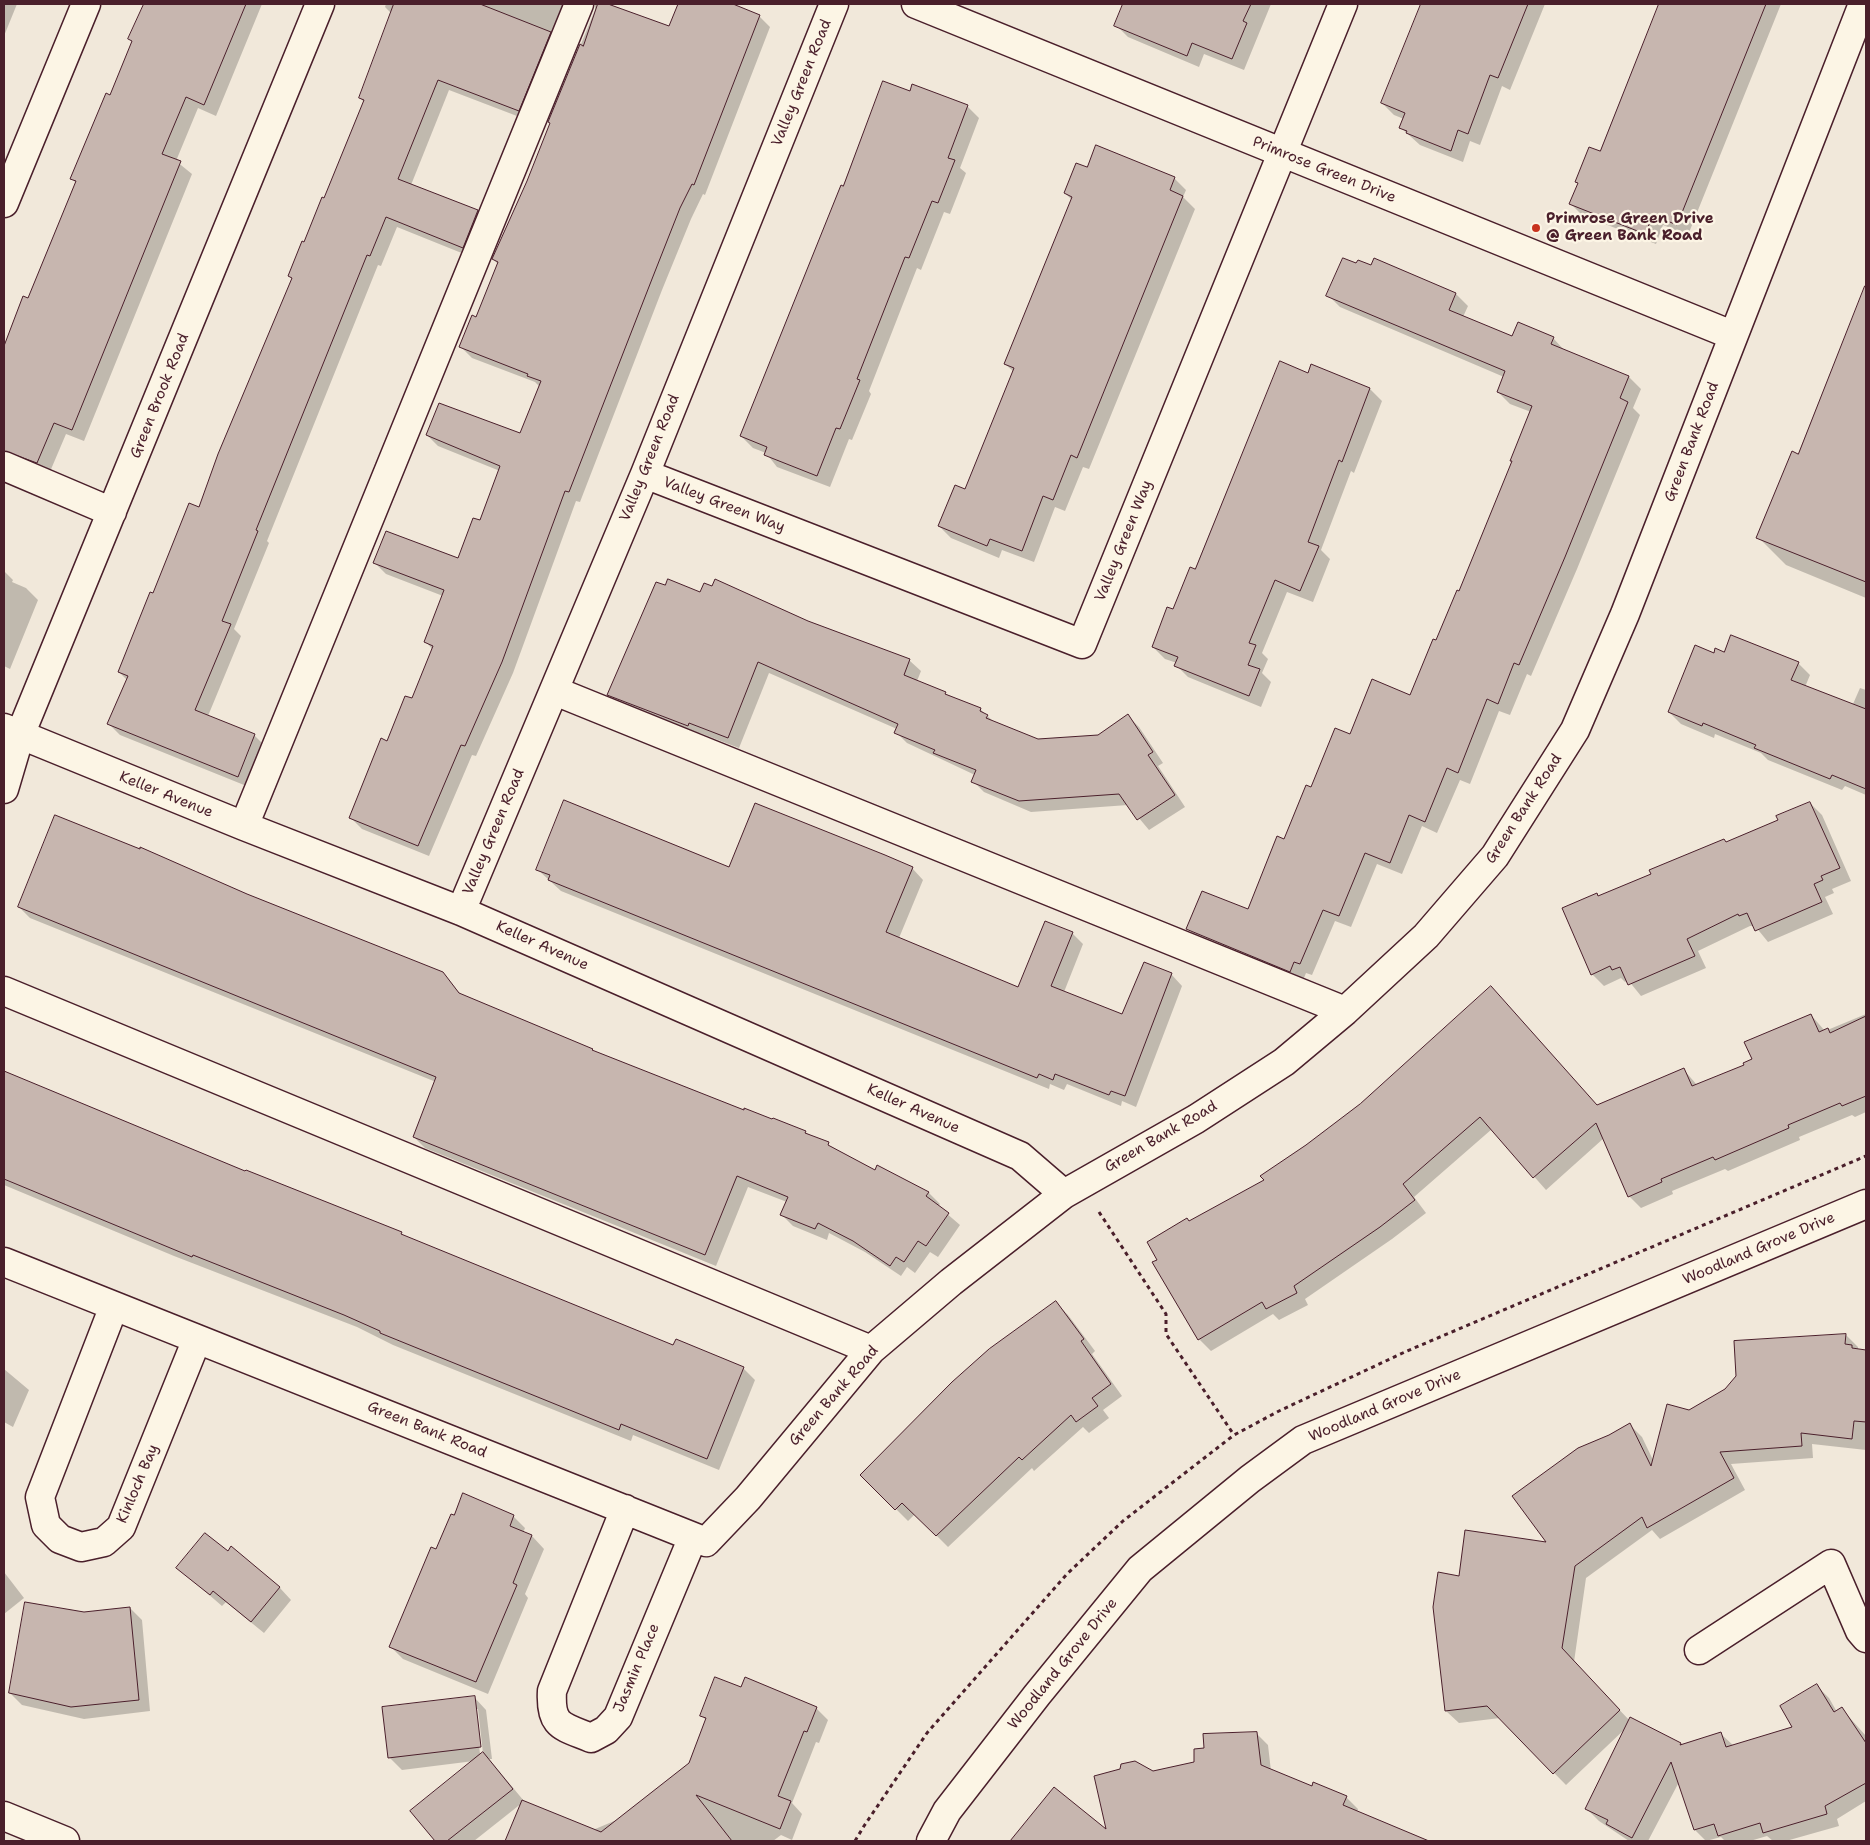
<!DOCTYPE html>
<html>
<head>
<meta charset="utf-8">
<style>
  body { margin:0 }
  #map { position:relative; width:1870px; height:1845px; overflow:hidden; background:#f1e8da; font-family:"Shantell Sans",sans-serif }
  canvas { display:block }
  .frame { position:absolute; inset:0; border:5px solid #4a1f2b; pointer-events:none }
</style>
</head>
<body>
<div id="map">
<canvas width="1870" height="1845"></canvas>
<div class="frame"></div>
</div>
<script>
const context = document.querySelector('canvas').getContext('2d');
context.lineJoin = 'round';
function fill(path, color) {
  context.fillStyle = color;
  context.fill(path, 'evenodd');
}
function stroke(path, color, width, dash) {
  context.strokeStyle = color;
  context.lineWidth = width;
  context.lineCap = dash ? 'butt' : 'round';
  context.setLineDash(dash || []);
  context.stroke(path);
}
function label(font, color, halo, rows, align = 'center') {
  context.font = font + ' "Shantell Sans",sans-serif';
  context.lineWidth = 4.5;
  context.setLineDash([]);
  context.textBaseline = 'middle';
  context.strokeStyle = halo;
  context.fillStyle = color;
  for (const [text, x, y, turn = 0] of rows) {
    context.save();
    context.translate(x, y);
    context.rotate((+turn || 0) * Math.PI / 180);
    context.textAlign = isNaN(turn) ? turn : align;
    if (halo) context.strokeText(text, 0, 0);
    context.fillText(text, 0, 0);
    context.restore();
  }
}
const shadow = new Path2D(`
  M 4,4 L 17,4 L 4,36 Z
  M 144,4 L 262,4 L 216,116 L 198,108 L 176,161 L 192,174 L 84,441 L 66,434 L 49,474 L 4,457 L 4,348 L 24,298 L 29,300 L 76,183 L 72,179 L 111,97 L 133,42 L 130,39 Z
  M 386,4 L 581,4 L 530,121 L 449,90 L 411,185 L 477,211 L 489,222 L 474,258 L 397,227 L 381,266 L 378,265 L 267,541 L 269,543 L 234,629 L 241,636 L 208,716 L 254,735 L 265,746 L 249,787 L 120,735 L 109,724 L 127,680 L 119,672 L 154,594 L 200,509 L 292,279 L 289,276 L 325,199 L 364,102 L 360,98 L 391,13 L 385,7 Z
  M 595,4 L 604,4 L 669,28 L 679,4 L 729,4 L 759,16 L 770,27 L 705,195 L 703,194 L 691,219 L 662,290 L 580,502 L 576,501 L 513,673 L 476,756 L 472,755 L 429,856 L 362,829 L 351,818 L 388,742 L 412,700 L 433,650 L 426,642 L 443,596 L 386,574 L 375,563 L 459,560 L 481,522 L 500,471 L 438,446 L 427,435 L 521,434 L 540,387 L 535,382 L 472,358 L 461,347 L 477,318 L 498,264 L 493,259 L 529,182 L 551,124 L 549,122 L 595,10 Z
  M 1125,4 L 1271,4 L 1244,70 L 1204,54 L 1199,67 L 1128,37 L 1116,25 Z
  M 1424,4 L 1545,4 L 1510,90 L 1502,86 L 1480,145 L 1470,141 L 1463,162 L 1420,145 L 1400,127 L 1404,119 L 1394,115 L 1382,103 Z
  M 1661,4 L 1781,4 L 1688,235 L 1663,225 L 1656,244 L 1582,215 L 1571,204 L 1579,184 L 1576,182 L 1601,153 Z
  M 911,92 L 967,106 L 979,118 L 960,168 L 966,173 L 950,214 L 944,212 L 921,270 L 917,268 L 869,391 L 871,394 L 852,440 L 849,439 L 830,487 L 777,467 L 766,453 L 753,448 L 741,436 L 844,187 Z
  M 1088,169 L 1174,178 L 1186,190 L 1183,197 L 1195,209 L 1089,469 L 1083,467 L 1065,511 L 1055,507 L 1034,562 L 1002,550 L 999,558 L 951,538 L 939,526 L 966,491 L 1014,372 L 1005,364 L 1072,200 L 1065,193 Z
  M 1374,260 L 1456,294 L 1468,306 L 1463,317 L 1513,337 L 1553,338 L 1565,351 L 1629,377 L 1641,389 L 1633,408 L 1640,415 L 1577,569 L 1531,676 L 1527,674 L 1510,715 L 1499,711 L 1470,784 L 1460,780 L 1437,833 L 1422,826 L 1402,874 L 1377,864 L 1351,927 L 1335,921 L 1312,975 L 1306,973 L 1302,983 L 1200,941 L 1188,929 L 1248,911 L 1311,789 L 1351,736 L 1411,696 L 1460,593 L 1513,462 L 1531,412 L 1510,404 L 1498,392 L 1504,377 L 1340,307 L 1328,295 L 1357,265 L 1371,267 Z
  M 1866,287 L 1866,598 L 1786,565 L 1758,537 L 1799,455 Z
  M 1312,366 L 1370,389 L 1382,401 L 1354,473 L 1351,471 L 1321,550 L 1330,559 L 1313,602 L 1287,592 L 1262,653 L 1268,659 L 1262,673 L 1271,682 L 1261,707 L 1188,677 L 1176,665 L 1177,663 L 1165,659 L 1153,647 Z
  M 4,571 L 13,580 L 12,582 L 26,588 L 38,600 L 10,669 L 4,666 Z
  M 700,594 L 808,622 L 910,661 L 921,671 L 917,681 L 980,709 L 995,723 L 1038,741 L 1098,736 L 1128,716 L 1139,727 L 1163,763 L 1158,766 L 1185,807 L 1149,830 L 1128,805 L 1031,812 L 984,792 L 973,781 L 975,775 L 907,743 L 896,732 L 897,729 L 769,673 L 739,748 L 700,733 L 699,737 L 619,706 L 608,695 Z
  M 1714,654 L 1725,654 L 1798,663 L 1810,675 L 1805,687 L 1853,704 L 1860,688 L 1866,690 L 1866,795 L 1845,786 L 1842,790 L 1768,760 L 1761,753 L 1715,734 L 1714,738 L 1681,724 L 1669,712 Z
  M 1810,803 L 1822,815 L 1851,881 L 1832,889 L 1834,893 L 1825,897 L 1833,914 L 1768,942 L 1755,926 L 1750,926 L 1698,951 L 1706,968 L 1641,996 L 1628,980 L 1625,982 L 1621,978 L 1604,986 L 1592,974 L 1597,895 L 1599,897 L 1727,843 L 1780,820 Z
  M 912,868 L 923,880 L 899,938 L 1019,988 L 1072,933 L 1083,944 L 1064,992 L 1123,1016 L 1171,974 L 1182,986 L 1136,1107 L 1122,1101 L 1121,1106 L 1067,1084 L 1064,1090 L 1050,1084 L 1049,1089 L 561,891 L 537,869 Z
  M 246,895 L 443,973 L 462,996 L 595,1053 L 744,1111 L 805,1132 L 875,1171 L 877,1167 L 929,1193 L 940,1204 L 938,1206 L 960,1225 L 938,1257 L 930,1252 L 915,1273 L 907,1267 L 901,1276 L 865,1252 L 829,1233 L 827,1240 L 793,1226 L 782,1215 L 787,1202 L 748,1187 L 716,1266 L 425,1148 L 414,1137 L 436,1082 L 30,918 L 19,907 Z
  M 1866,1014 L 1866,1112 L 1855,1117 L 1852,1115 L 1799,1137 L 1800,1140 L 1728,1171 L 1725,1169 L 1672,1191 L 1673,1194 L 1641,1208 L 1629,1196 L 1604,1138 L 1546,1190 L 1492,1129 L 1414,1197 L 1426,1213 L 1392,1239 L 1305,1299 L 1308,1305 L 1279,1320 L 1273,1314 L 1211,1351 L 1199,1339 L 1158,1260 L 1189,1222 L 1265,1181 L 1361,1105 L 1598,1106 L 1684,1070 L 1697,1085 L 1745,1066 L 1811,1015 L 1825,1031 Z
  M 4,1073 L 246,1173 L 401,1233 L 405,1237 L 674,1347 L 743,1368 L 755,1380 L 719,1470 L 633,1435 L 631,1441 L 393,1345 L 357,1327 L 174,1256 L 4,1185 Z
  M 1056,1303 L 1068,1315 L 1095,1351 L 1092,1354 L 1122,1396 L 1103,1410 L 1109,1418 L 1089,1433 L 1083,1427 L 1034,1471 L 1032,1468 L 948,1547 L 915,1514 L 908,1521 L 862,1475 Z
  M 1846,1335 L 1858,1347 L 1858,1350 L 1866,1351 L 1866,1450 L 1812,1444 L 1813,1458 L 1731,1464 L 1745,1490 L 1660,1539 L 1652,1530 L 1586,1578 L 1574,1662 L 1630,1721 L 1682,1746 L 1721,1734 L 1734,1746 L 1794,1728 L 1817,1686 L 1829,1698 L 1837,1712 L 1842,1709 L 1866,1736 L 1866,1801 L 1837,1819 L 1839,1826 L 1786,1841 L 1773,1841 L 1767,1836 L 1750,1841 L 1725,1841 L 1721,1837 L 1706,1841 L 1695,1830 L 1679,1782 L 1648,1841 L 1629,1841 L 1599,1821 L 1587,1809 L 1626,1728 L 1566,1785 L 1500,1718 L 1459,1723 L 1446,1711 L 1434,1608 L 1460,1577 L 1549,1543 L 1610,1436 L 1630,1425 L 1642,1437 L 1653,1460 L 1689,1411 L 1726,1390 L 1738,1376 L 1735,1343 Z
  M 4,1369 L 29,1390 L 13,1427 L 4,1422 Z
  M 513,1516 L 525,1528 L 523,1533 L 532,1536 L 544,1549 L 525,1594 L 528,1598 L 488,1694 L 403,1659 L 391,1647 L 436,1551 Z
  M 228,1552 L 280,1588 L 291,1600 L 264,1633 L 226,1602 L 222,1606 L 178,1568 Z
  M 4,1572 L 24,1598 L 4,1614 Z
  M 130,1608 L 142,1620 L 150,1711 L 84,1719 L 22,1705 L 10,1693 Z
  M 742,1689 L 816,1708 L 828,1720 L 819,1743 L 816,1742 L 792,1803 L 802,1814 L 792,1840 L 781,1835 L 773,1841 L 675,1841 L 642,1801 L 690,1764 L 707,1721 L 701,1715 Z
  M 474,1697 L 486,1710 L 492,1759 L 489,1759 L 524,1801 L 579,1832 L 575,1841 L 506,1841 L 522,1803 L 474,1841 L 436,1841 L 412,1811 L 474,1761 L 402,1770 L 390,1758 ZM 475,1709 L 478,1709 L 483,1753 L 480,1754 Z
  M 1256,1733 L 1268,1745 L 1271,1771 L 1312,1788 L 1346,1797 L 1358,1809 L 1357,1812 L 1400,1829 L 1412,1841 L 1012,1841 L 1054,1789 L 1108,1832 L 1153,1773 L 1196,1763 L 1205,1749 Z
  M 626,1816 L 638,1828 L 644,1841 L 583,1841 L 581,1835 Z`);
const building = new Path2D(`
  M 144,4 L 246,4 L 204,105 L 186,97 L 162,154 L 181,161 L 72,430 L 54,423 L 37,463 L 4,451 L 4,346 L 23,296 L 28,298 L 76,181 L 70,179 L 106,93 L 110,95 L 132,41 L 128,39 Z
  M 394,4 L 480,4 L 551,32 L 519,111 L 438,80 L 398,179 L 478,210 L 463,248 L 386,217 L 370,256 L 367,255 L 256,530 L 258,531 L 222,621 L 231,624 L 195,710 L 255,734 L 238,777 L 107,724 L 128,676 L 118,672 L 150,592 L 153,593 L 189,503 L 199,507 L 218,454 L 292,278 L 288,276 L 302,241 L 304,242 L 322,197 L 324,198 L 364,100 L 359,98 Z
  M 598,4 L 608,4 L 669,26 L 678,4 L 733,4 L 760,15 L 694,185 L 692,184 L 680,208 L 652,279 L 569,492 L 565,491 L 502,662 L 465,746 L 461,745 L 418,846 L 349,818 L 381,738 L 387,741 L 405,696 L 412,698 L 433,646 L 424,642 L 444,590 L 373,563 L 386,531 L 458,558 L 473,518 L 480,520 L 500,466 L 426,435 L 439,403 L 520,433 L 541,381 L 527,376 L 528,374 L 459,347 L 472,315 L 476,317 L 498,262 L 492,259 L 527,181 L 550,123 L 548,122 L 580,44 L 583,46 Z
  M 1123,4 L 1251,4 L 1243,21 L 1247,23 L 1232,59 L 1192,43 L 1187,56 L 1114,26 Z
  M 1421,4 L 1528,4 L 1498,78 L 1490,75 L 1468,134 L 1458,130 L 1451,151 L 1406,133 L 1407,131 L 1399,128 L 1405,113 L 1381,103 Z
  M 1659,4 L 1766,4 L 1677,225 L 1653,215 L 1645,234 L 1569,204 L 1578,183 L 1575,182 L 1589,147 L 1600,151 Z
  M 883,81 L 910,91 L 912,84 L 968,105 L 948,158 L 955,160 L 938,203 L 932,201 L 909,258 L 905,257 L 857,379 L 860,380 L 840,429 L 836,428 L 817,476 L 764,455 L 767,447 L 740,436 L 841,185 L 843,186 Z
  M 1096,145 L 1175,177 L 1170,190 L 1183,196 L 1077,458 L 1071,455 L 1053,500 L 1043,496 L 1022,551 L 990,539 L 987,546 L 938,526 L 955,485 L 965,489 L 1014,368 L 1004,364 L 1072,197 L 1064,193 L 1076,163 L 1087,167 Z
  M 1343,258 L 1356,263 L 1358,260 L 1371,265 L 1374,258 L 1456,293 L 1449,310 L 1512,336 L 1518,322 L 1554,337 L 1551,344 L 1629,376 L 1620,398 L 1628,402 L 1565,557 L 1519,665 L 1514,663 L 1498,704 L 1487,699 L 1458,773 L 1447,768 L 1425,822 L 1409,815 L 1390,863 L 1365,853 L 1339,916 L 1323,910 L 1300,964 L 1294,962 L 1290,972 L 1186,929 L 1202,891 L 1248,909 L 1277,836 L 1284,839 L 1306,785 L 1311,787 L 1335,728 L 1350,734 L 1372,679 L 1410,695 L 1433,639 L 1436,640 L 1457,590 L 1459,591 L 1512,461 L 1510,461 L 1532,406 L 1497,392 L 1505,371 L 1326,296 Z
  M 1865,286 L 1866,286 L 1866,582 L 1756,538 L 1792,451 L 1798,454 Z
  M 1280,361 L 1308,373 L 1311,364 L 1370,388 L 1342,462 L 1339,460 L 1308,542 L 1319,546 L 1300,591 L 1275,580 L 1249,643 L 1256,645 L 1248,665 L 1260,669 L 1249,696 L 1174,666 L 1178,657 L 1152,647 L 1167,607 L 1173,609 L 1190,567 L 1195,569 Z
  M 668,579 L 700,592 L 704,583 L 712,586 L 715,579 L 808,621 L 910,659 L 904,675 L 946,692 L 945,694 L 981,708 L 980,711 L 988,715 L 986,718 L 1038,739 L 1098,735 L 1128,714 L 1153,752 L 1148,755 L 1175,795 L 1137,820 L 1119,794 L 1019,801 L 971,782 L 976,770 L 933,753 L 935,750 L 894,733 L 898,724 L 758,662 L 728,738 L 689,723 L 688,726 L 607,695 L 656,582 L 665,585 Z
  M 1731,635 L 1799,662 L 1791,680 L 1866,709 L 1866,789 L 1832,775 L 1830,779 L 1754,748 L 1756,745 L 1703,723 L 1702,726 L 1668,712 L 1695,645 L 1714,653 L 1715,648 L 1724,652 Z
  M 564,800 L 729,867 L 755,803 L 885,855 L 913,867 L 886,932 L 1018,987 L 1045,921 L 1073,932 L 1051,986 L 1122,1014 L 1144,962 L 1172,973 L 1125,1096 L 1111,1091 L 1109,1095 L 1055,1074 L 1053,1080 L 1039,1074 L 1037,1078 L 548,880 L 550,875 L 536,870 Z
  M 1810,802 L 1840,868 L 1821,876 L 1823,880 L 1814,884 L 1822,902 L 1755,931 L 1747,913 L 1739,916 L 1738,914 L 1687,939 L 1695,956 L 1628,985 L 1620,967 L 1612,970 L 1610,966 L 1591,975 L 1562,908 L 1597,893 L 1598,896 L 1651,874 L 1649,870 L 1724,839 L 1726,842 L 1778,820 L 1776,816 Z
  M 55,815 L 140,849 L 140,847 L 247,894 L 443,972 L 459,993 L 593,1049 L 592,1050 L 744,1110 L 744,1108 L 772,1119 L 773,1118 L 806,1131 L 805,1133 L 829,1142 L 828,1145 L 875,1170 L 877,1165 L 929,1192 L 926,1196 L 949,1213 L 926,1246 L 918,1241 L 904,1262 L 896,1257 L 890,1266 L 853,1241 L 818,1223 L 815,1229 L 780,1215 L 788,1197 L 737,1176 L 705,1255 L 413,1137 L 436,1077 L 18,907 Z
  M 1491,986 L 1597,1105 L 1684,1068 L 1692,1086 L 1744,1065 L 1743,1063 L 1752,1059 L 1744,1042 L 1811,1014 L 1819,1032 L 1828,1028 L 1830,1033 L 1866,1016 L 1866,1096 L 1842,1106 L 1840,1103 L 1788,1125 L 1789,1128 L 1715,1160 L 1713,1157 L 1661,1179 L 1662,1182 L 1628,1197 L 1596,1123 L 1533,1178 L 1480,1117 L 1403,1184 L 1415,1200 L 1380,1227 L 1294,1286 L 1297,1293 L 1266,1309 L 1262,1302 L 1198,1340 L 1152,1262 L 1157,1260 L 1147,1242 L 1187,1218 L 1189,1221 L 1264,1180 L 1260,1176 L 1306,1145 L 1360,1104 Z
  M 4,1071 L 245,1171 L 246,1170 L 402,1232 L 401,1234 L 673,1345 L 676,1339 L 744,1367 L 707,1459 L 621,1424 L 619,1430 L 380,1333 L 380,1331 L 344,1315 L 193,1255 L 192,1257 L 4,1179 Z
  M 1056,1301 L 1084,1339 L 1081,1341 L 1111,1384 L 1092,1398 L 1098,1406 L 1076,1422 L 1071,1415 L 1022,1460 L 1019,1457 L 936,1536 L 902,1503 L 895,1510 L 860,1475 L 952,1382 L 989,1349 Z
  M 1846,1334 L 1845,1344 L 1852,1345 L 1852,1348 L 1866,1350 L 1866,1422 L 1854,1421 L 1852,1439 L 1801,1433 L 1802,1446 L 1720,1452 L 1734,1478 L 1647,1528 L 1642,1517 L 1575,1566 L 1562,1648 L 1620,1710 L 1553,1774 L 1487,1706 L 1445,1711 L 1433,1607 L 1438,1572 L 1459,1576 L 1465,1530 L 1546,1542 L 1512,1496 L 1578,1448 L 1609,1435 L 1630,1423 L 1651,1466 L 1667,1404 L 1689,1410 L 1725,1389 L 1736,1376 L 1734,1341 Z
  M 463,1493 L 514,1515 L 510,1526 L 532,1535 L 513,1583 L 517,1585 L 476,1682 L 389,1647 L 431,1547 L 436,1549 L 451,1514 L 454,1515 Z
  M 205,1533 L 228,1551 L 231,1546 L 280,1587 L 251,1622 L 213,1591 L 210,1595 L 176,1568 Z
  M 25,1602 L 84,1612 L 130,1607 L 139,1700 L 71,1707 L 9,1693 Z
  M 715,1677 L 741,1687 L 745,1677 L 817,1707 L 807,1732 L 804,1731 L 778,1796 L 791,1801 L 780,1829 L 696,1795 L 732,1841 L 505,1841 L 522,1800 L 601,1832 L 689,1763 L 706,1718 L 700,1716 Z
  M 1817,1684 L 1834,1712 L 1842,1707 L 1866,1743 L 1866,1783 L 1825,1806 L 1827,1814 L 1763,1833 L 1760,1823 L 1718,1836 L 1714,1824 L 1694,1830 L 1671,1762 L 1632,1838 L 1606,1824 L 1608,1820 L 1585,1809 L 1630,1717 L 1681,1743 L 1680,1745 L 1721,1732 L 1726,1747 L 1792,1727 L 1780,1706 Z
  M 475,1696 L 481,1747 L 388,1758 L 382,1707 Z
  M 1257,1732 L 1261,1765 L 1312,1786 L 1313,1782 L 1347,1796 L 1343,1805 L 1429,1841 L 1010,1841 L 1054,1787 L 1106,1829 L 1094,1776 L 1120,1769 L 1121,1764 L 1135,1761 L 1153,1771 L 1194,1762 L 1194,1749 L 1204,1748 L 1203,1734 Z
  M 483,1752 L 513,1789 L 447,1841 L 435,1841 L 410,1811 Z`);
const path = new Path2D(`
  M 1099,1212 L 1166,1314 L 1166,1334 L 1234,1435
  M 855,1841 L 864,1826 L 927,1733 L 1067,1574 L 1123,1521 L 1234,1435 L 1279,1411 L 1407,1351 L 1866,1156`);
const minor = new Path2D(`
  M 916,4 L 1732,335
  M 4,203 L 86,4
  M 4,466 L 112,512
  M 645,474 L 1082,644 L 1343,4
  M 555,691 L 1345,1011
  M 4,728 L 244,826 L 461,911 L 1020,1156 L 1064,1194
  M 4,789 L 20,735 L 320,4
  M 244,826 L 579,4
  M 461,911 L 645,474 L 834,4
  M 4,991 L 871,1350
  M 4,1262 L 706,1542 L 748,1498 L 871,1350 L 951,1282 L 1064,1194 L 1196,1119 L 1284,1062 L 1345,1011 L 1426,936 L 1495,856 L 1575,730 L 1625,614 L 1863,4
  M 114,1306 L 40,1497 L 46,1525 L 60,1539 L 81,1547 L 104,1542 L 121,1527 L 197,1339
  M 625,1509 L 552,1691 C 550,1727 562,1726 591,1738 L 606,1730 L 618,1717 L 693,1537
  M 1699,1650 L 1831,1564 L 1860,1631 L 1866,1638
  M 4,1816 L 65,1841
  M 931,1841 L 947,1811 L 1037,1695 L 1140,1569 L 1250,1479 L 1303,1440 L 1866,1204`);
const markers = [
  [1536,228,5,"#c8321e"]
];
const streetNames = [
  ["Valley Green Road",802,83,-68],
  ["Primrose Green Drive",1324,170,22],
  ["Green Brook Road",160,396,-68],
  ["Green Bank Road",1692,442,-69],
  ["Valley Green Road",650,458,-68],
  ["Valley Green Way",724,505,21],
  ["Valley Green Way",1124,541,-68],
  ["Keller Avenue",166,795,22],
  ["Green Bank Road",1524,809,-57],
  ["Valley Green Road",494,832,-67],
  ["Keller Avenue",542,946,24],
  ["Keller Avenue",913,1109,24],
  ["Green Bank Road",1161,1137,-30],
  ["Woodland Grove Drive",1759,1249,-23],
  ["Green Bank Road",834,1396,-49],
  ["Woodland Grove Drive",1385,1406,-23],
  ["Green Bank Road",427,1430,22],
  ["Kinloch Bay",138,1484,-67],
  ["Woodland Grove Drive",1063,1664,-51],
  ["Jasmin Place",637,1668,-67]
];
const poiNames = [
  ["Primrose Green Drive",1546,219],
  ["@ Green Bank Road",1546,236]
];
fill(shadow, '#0003');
fill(building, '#c7b6af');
stroke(building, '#4a1f2b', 1);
stroke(minor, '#4a1f2b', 31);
stroke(path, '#4a1f2b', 3, [4, 4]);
stroke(minor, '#fcf5e5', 28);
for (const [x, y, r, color] of markers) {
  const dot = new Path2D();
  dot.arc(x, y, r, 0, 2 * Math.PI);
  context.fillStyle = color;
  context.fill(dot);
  stroke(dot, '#fcf5e5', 2);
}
label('15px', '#4a1f2b', '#fcf5e5', streetNames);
label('bold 15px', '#4a1f2b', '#fcf5e5', poiNames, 'left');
</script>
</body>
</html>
